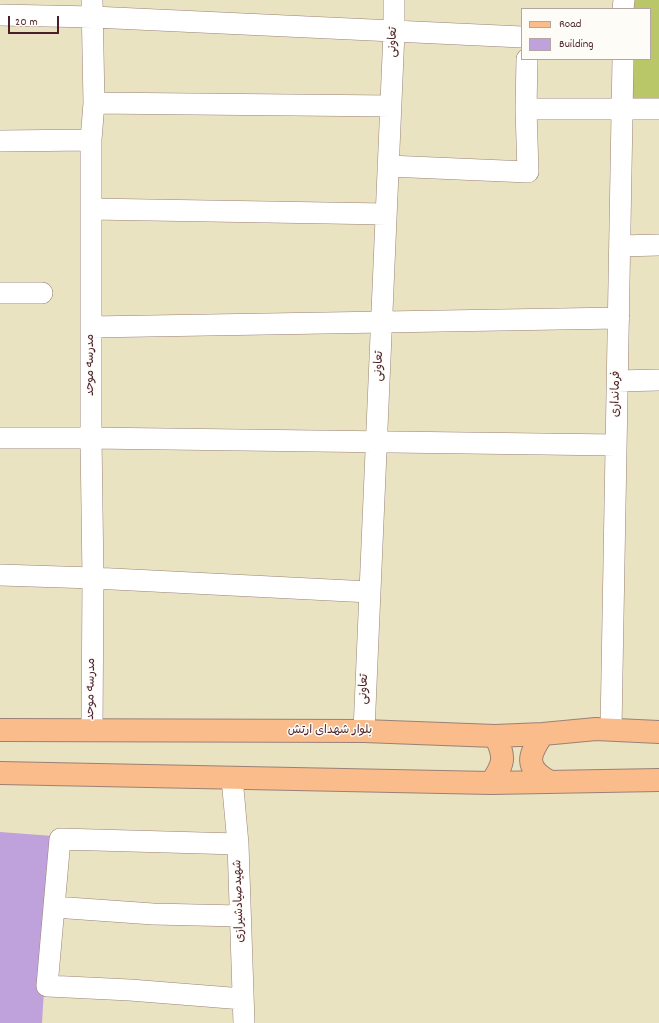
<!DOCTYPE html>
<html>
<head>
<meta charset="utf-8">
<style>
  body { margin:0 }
  #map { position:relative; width:659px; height:1023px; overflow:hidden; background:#eae3c1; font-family:Dekko,sans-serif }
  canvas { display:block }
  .legend { position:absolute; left:521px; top:8px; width:130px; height:52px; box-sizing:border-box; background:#fdfcf7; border:1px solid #b5a4a5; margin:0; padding:5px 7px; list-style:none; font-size:12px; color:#4a1f2b }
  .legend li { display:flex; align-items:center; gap:8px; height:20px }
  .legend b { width:20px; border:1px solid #b5a4a5 }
  .scale { position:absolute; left:8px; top:16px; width:51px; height:18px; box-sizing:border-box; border:2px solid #4a1f2b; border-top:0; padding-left:5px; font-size:12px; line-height:14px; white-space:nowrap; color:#4a1f2b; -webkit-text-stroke:3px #fdfcf7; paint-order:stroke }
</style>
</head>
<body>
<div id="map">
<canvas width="659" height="1023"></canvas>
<ul class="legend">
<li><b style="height:5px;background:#fabc8b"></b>Road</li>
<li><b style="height:11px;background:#bfa1dc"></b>Building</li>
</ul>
<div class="scale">20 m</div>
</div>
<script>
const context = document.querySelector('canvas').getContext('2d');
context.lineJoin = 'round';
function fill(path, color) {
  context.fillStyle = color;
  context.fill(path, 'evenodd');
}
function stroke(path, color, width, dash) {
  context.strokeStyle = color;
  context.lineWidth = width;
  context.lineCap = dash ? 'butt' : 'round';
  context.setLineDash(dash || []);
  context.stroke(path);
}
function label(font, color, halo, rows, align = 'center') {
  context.font = font + ' Dekko,"Playpen Sans Arabic",sans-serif';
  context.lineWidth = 3;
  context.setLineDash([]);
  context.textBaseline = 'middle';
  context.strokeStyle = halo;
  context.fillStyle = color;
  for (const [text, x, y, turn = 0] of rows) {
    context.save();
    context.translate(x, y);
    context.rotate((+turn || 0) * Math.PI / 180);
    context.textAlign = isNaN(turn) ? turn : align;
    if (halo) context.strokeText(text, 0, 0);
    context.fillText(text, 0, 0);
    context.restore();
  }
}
const green = new Path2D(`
  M 634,0 L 659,0 L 659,98 L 631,98 L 632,59 L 650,59 L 650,9 L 634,9 Z`);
const building = new Path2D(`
  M 0,832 L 53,836 L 42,1023 L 0,1023 Z`);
const minor = new Path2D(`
  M 623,9 L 624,0
  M 0,15 L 93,17 L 522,37
  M 94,103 L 391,106
  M 526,109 L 659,109
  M 0,141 L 91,140
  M 388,166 L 528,172 L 526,109 L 527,59
  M 91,209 L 386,214
  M 620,246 L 659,245
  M 0,293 L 42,293
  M 91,327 L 619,318
  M 617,381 L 659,380
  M 0,438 L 91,438 L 616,445
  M 0,575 L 93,578 L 370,592
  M 611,729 L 623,59
  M 92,730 L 93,578 L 91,438 L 91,140 L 94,103 L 92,0
  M 364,731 L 394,32 L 394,0
  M 232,778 L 238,844 L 244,1023
  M 238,844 L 60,839 L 47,986 L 130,990 L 243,999
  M 54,907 L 153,914 L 240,916`);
const major = new Path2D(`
  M 0,730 L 364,731 L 495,736 L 543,734 L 596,729 L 659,732
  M 543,734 C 528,755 524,768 550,782
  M 0,773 L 491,783 L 659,780
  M 491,783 C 504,764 506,757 495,736`);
const streetNames = [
  ["تعاونی",394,42,-88],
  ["مدرسه موحد",91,365,-90],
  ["تعاونی",380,366,-88],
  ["فرمانداری",617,394,-89],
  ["مدرسه موحد",92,689,-89],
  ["تعاونی",365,689,-88],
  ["بلوار شهدای ارتش",330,731],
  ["شهیدصیادشیرازی",240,901,-92]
];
fill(green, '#bac768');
fill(building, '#bfa1dc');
stroke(minor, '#9a8176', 22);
stroke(major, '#9a8176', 24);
stroke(minor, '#fff', 21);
stroke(major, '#fabc8b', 22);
label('12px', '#4a1f2b', '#fdfcf7', streetNames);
</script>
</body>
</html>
